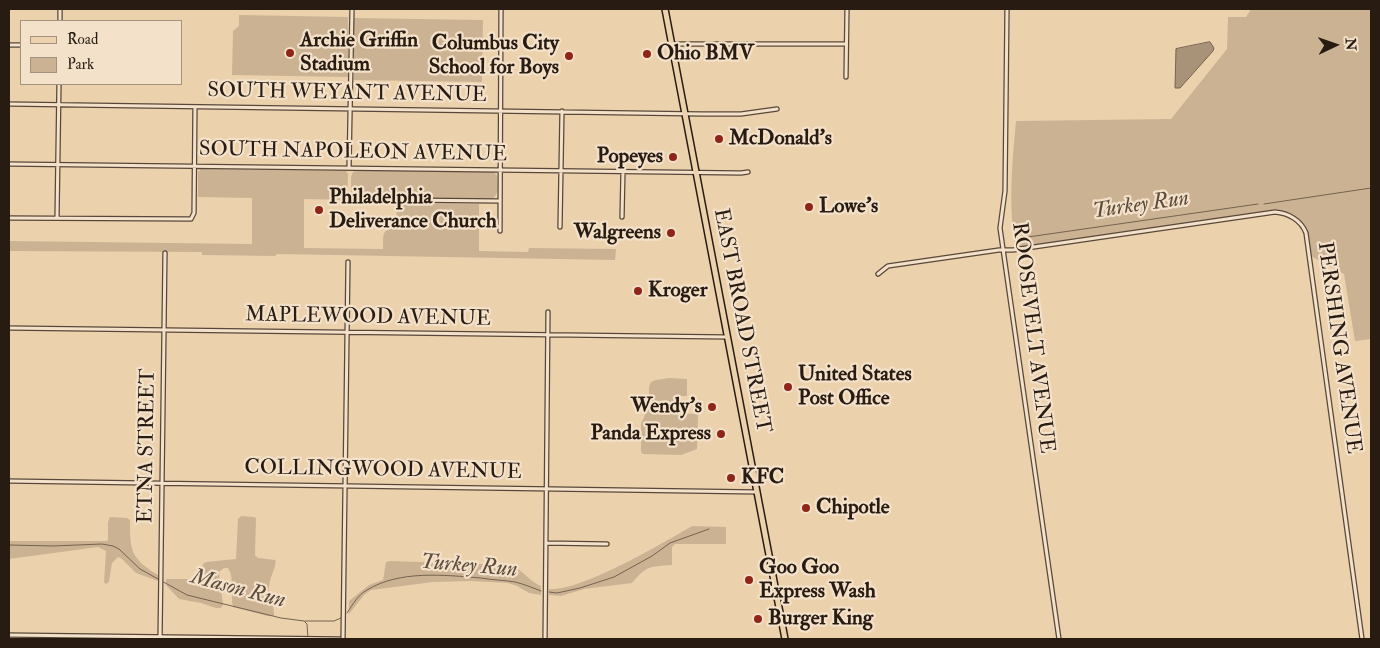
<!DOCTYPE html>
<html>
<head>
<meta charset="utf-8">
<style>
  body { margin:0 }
  #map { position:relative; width:1380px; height:648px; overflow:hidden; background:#ecd1ad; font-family:"IM FELL Double Pica",serif }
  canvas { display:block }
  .frame { position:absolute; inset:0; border:10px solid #281b12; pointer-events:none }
  .legend { position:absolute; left:20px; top:20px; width:162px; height:65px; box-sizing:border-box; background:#f3e1ca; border:1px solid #a29280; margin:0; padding:6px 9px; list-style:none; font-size:15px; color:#281b12 }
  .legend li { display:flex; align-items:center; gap:10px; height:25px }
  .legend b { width:25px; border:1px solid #a29280 }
  .north { position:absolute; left:1310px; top:20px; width:50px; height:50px; -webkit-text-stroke:4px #f3e1ca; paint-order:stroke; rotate:87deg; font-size:14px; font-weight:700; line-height:20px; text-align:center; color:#281b12 }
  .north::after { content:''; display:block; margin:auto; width:18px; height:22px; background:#281b12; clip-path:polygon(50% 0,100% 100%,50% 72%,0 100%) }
</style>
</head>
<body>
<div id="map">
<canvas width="1380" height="648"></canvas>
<div class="frame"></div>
<ul class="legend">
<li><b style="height:6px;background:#ecd1ad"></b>Road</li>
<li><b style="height:14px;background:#cbb293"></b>Park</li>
</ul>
<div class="north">N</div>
</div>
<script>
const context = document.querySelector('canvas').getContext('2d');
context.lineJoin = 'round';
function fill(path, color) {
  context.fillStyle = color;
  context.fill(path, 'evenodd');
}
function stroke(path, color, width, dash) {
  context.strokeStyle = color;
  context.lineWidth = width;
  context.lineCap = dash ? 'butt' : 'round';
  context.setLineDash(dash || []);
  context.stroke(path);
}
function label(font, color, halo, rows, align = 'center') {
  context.font = font + ' "IM FELL Double Pica",serif';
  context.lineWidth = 4.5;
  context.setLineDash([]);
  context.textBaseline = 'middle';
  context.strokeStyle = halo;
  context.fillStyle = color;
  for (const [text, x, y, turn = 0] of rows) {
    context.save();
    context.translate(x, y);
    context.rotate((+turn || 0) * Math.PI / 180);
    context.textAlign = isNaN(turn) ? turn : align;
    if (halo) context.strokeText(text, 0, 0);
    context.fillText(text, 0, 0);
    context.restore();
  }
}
const green = new Path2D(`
  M 1251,9 L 1371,9 L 1371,339 L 1355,341 L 1344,274 L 1309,255 C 1305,229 1306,222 1279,213 L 1016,249 C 1008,208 1012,163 1016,121 L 1171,119 L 1227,49 L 1228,17 L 1246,17 Z
  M 239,15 L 348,17 L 348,77 L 232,75 L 233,31 L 239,26 Z
  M 354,18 L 483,20 L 482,82 L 354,80 Z
  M 201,169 L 346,171 L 348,174 L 347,200 L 304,199 L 304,248 L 383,249 C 384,237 380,231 394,227 L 396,223 L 397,203 L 479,204 L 479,251 L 528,252 L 529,248 L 616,249 L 615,260 L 277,254 L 275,256 L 202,255 L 202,252 L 9,251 L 9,241 L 252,244 L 252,198 L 198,197 L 198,172 Z
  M 356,170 L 494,172 L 497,176 C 497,184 500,195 492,199 L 406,198 L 402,194 L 398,194 L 397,201 L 354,199 L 351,197 L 351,177 L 353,172 Z
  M 669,378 L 687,379 L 687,396 L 675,396 L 674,413 L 698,414 L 697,449 L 681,455 L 643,454 L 641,452 L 641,424 L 649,405 L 649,387 L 651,382 L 656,380 Z
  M 241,516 L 254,517 L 256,518 L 255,555 L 258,558 L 275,560 L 276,561 C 274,573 268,580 269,592 C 270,600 275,608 274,616 L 268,616 L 233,607 C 230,595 235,579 228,568 L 224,568 L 219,572 L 223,605 L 221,608 L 216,608 L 201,603 L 179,599 L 166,585 L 166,579 L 199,579 L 203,564 L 206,562 L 236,559 L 238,519 Z
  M 110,517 L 127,518 L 130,520 C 130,550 130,558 158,575 L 158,581 L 136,573 L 122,559 L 118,557 L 112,563 L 109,582 L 106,584 L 104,582 L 106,551 L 98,547 L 9,559 L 9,541 L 106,541 L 108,540 L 108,522 Z
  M 692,526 L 726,527 L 726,544 L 675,544 L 672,547 L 672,565 C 650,567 647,565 632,583 L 584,589 L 561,596 L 549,595 L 549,589 C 580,592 663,543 692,526 Z
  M 390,561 L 509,565 C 522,568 528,581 541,586 L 541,595 L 529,593 L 517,586 L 508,583 L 471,581 L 433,582 L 371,590 L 364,595 L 349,614 L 349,601 L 369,585 L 383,580 L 386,562 Z`);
const water = new Path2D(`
  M 1210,42 L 1214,48 L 1213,51 L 1180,88 L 1175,88 L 1176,49 Z`);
const stream = new Path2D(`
  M 1264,204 L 1371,188
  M 1028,237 L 1258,204
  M 9,545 L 53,546 L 102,544 L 113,546 L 119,549 L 140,569 L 187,595 L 281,618 L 304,621 L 307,624 L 308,639
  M 549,592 L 557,593 L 580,588 L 614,577 L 652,556 L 670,543 L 709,529
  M 347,613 C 353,604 358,595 367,590 C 400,570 444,575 481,578 C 492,580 504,580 515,582 C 524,584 533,588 541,591
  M 305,621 L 334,621 L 341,618`);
const minor = new Path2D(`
  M 1007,9 L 1005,191 L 1000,228 L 1059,639
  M 60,21 L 60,9
  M 672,44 L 846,44
  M 9,45 L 21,45
  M 846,77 L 847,9
  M 9,104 L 702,114 L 741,114 L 777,109
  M 9,164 L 741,173 L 748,172
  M 349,168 L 352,9
  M 401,200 L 499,201
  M 622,217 L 623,172
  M 9,218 L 191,219 L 194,213 L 195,107
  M 57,218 L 59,84
  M 560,227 L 562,111
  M 500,231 L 501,9
  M 878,274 L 888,266 L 999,250 L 1013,250 L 1275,212 C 1288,213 1301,220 1306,233 L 1362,639
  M 9,328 L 727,337
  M 9,481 L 757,492
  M 546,543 L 607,544
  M 9,635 L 340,639
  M 160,639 L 165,253
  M 343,639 L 348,262
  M 545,639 L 548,312`);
const primary = new Path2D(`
  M 665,9 L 785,639`);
const markers = [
  [290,53,5,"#8f2418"],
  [647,54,5,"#8f2418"],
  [569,56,5,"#8f2418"],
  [719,139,5,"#8f2418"],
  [673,157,5,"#8f2418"],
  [809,207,5,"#8f2418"],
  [319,210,5,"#8f2418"],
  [671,233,5,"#8f2418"],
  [638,291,5,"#8f2418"],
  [788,387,5,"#8f2418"],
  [712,407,5,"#8f2418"],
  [721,434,5,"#8f2418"],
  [731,478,5,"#8f2418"],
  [806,508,5,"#8f2418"],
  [749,580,5,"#8f2418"],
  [758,619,5,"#8f2418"]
];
const poiNames = [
  ["Archie Griffin",300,41],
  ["Stadium",300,65],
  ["Columbus City",559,44,"right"],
  ["School for Boys",559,68,"right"],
  ["Ohio BMV",657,54],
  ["McDonald's",729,139],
  ["Popeyes",663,157,"right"],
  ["Philadelphia",329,198],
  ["Deliverance Church",329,222],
  ["Lowe's",819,207],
  ["Walgreens",661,233,"right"],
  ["Kroger",648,291],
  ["United States",798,375],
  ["Post Office",798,399],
  ["Wendy's",702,407,"right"],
  ["Panda Express",711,434,"right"],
  ["KFC",741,478],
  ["Chipotle",816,508],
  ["Goo Goo",759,568],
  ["Express Wash",759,592],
  ["Burger King",768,619]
];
const streetNames = [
  ["SOUTH WEYANT AVENUE",347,94,1],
  ["SOUTH NAPOLEON AVENUE",353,153,1],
  ["MAPLEWOOD AVENUE",368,318,1],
  ["EAST BROAD STREET",741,321,79],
  ["ROOSEVELT AVENUE",1032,338,83],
  ["PERSHING AVENUE",1338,348,82],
  ["ETNA STREET",148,446,-89],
  ["COLLINGWOOD AVENUE",383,471,1]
];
const waterNames = [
  ["Turkey Run",1141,206,-8],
  ["Turkey Run",469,567,5],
  ["Mason Run",238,590,15]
];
fill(green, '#cbb293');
fill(water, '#a99378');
stroke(water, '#75634f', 1);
stroke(stream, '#75634f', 1);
stroke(minor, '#594839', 5.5);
stroke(primary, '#281b12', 8);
stroke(minor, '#f3e1ca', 3);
stroke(primary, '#ecd1ad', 5);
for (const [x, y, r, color] of markers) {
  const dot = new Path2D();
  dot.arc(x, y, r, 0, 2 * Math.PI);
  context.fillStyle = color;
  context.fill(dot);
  stroke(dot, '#f3e1ca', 2);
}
label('bold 21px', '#281b12', '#f3e1ca', poiNames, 'left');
label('21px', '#281b12', '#f3e1ca', streetNames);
label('italic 22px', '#5c4b3b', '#f3e1ca', waterNames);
</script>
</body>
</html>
